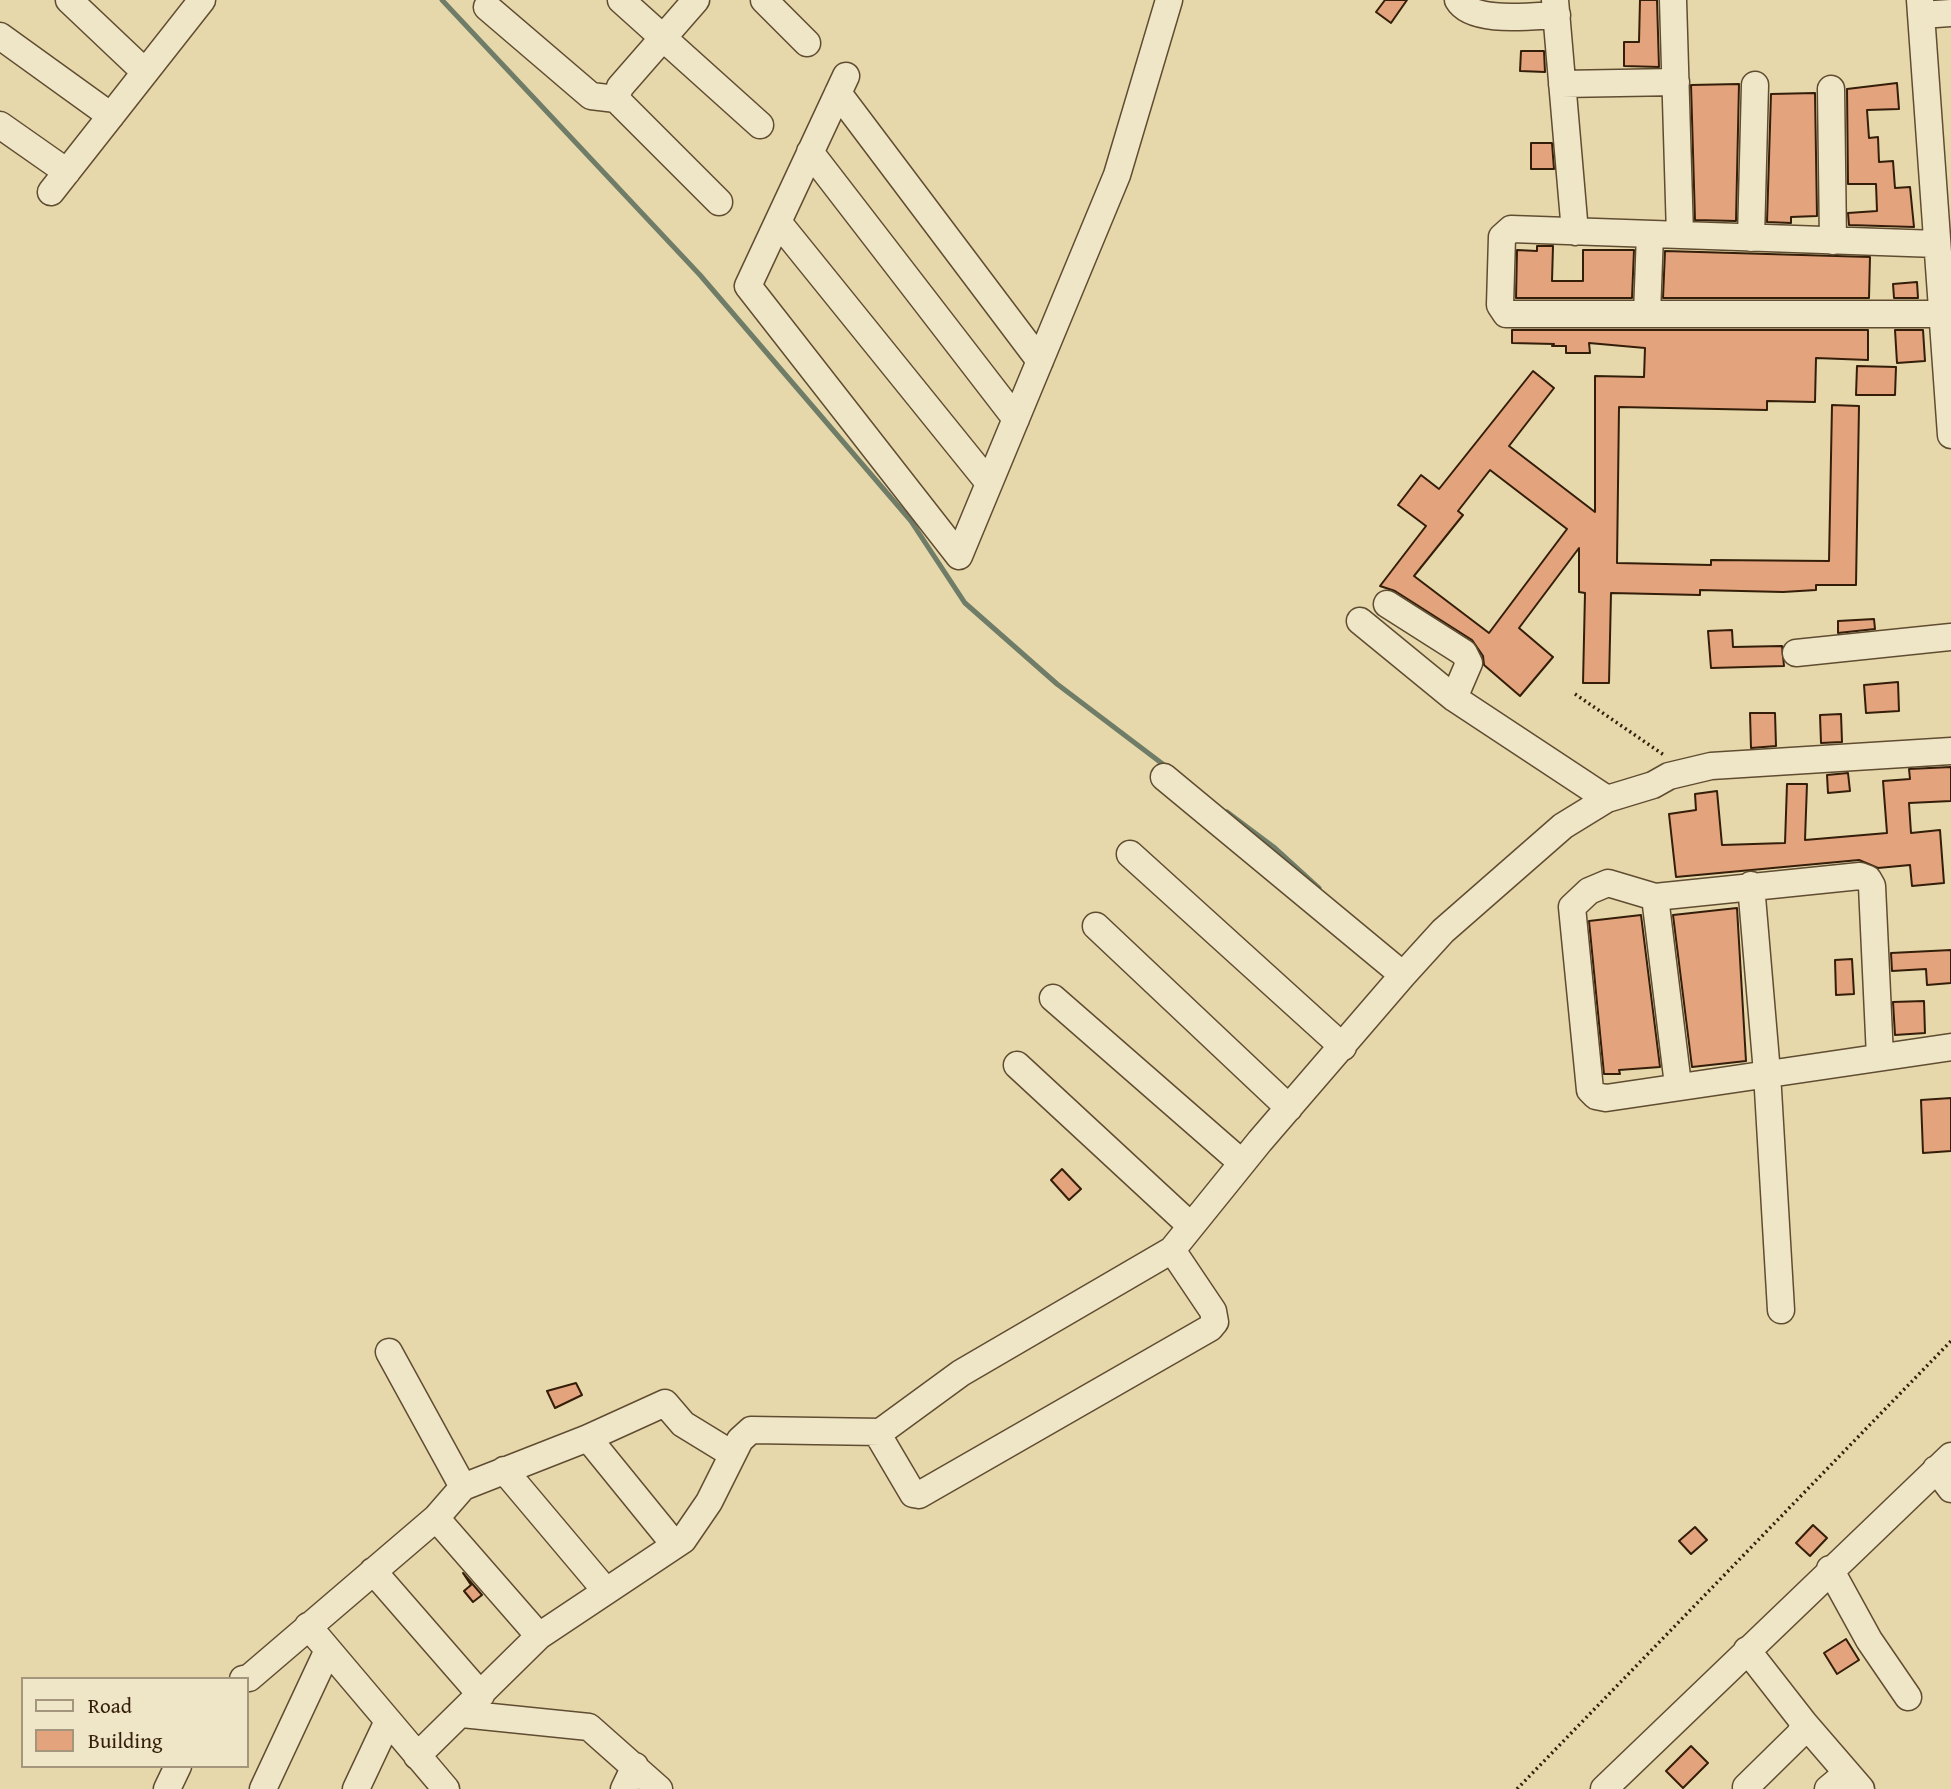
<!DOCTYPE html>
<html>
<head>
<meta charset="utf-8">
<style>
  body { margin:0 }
  #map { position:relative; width:1951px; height:1789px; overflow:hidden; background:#e6d8aa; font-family:"Gentium Book Plus",serif }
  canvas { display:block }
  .legend { position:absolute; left:21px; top:1677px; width:228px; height:91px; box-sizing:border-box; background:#efe6c8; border:2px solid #a4967c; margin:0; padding:9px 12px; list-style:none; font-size:21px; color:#341e09 }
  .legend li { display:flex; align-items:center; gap:14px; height:35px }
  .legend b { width:35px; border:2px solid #a4967c }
</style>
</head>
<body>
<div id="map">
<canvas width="1951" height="1789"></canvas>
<ul class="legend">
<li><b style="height:9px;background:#efe6c8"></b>Road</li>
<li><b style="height:19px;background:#e2a37d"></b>Building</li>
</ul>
</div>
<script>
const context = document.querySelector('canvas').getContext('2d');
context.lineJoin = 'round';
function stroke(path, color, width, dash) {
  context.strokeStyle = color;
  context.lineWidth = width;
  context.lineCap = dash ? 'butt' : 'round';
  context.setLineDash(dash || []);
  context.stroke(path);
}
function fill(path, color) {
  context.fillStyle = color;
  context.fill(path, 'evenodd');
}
const stream = new Path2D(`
  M 442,0 L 700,275 L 911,521 L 965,603 L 1057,684 L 1168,768
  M 1227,812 L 1275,848 L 1319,888`);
const building = new Path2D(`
  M 1385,0 L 1407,0 L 1391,23 L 1376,12 Z
  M 1640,0 L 1657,0 L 1659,67 L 1624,66 L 1624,42 L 1639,42 Z
  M 1521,51 L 1544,51 L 1545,72 L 1520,71 Z
  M 1897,83 L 1899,109 L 1867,110 L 1869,138 L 1878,137 L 1879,162 L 1893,161 L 1895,188 L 1910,187 L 1914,227 L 1849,225 L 1848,213 L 1877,211 L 1876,184 L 1848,184 L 1847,89 Z
  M 1739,84 L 1736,221 L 1695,220 L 1691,85 Z
  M 1815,93 L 1817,216 L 1791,217 L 1791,223 L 1767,222 L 1771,94 Z
  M 1531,143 L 1552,143 L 1554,169 L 1531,169 Z
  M 1537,246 L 1553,246 L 1552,281 L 1583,281 L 1583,250 L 1634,250 L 1632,298 L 1516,298 L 1517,250 L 1537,251 Z
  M 1665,251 L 1870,257 L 1869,298 L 1663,298 Z
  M 1917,282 L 1918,298 L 1894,298 L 1893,284 Z
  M 1512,330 L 1868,330 L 1868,360 L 1816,358 L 1815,402 L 1767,401 L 1767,410 L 1619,407 L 1617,563 L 1711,565 L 1711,560 L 1829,561 L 1832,405 L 1859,406 L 1856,585 L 1816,585 L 1816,590 L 1783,592 L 1700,590 L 1700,595 L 1611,593 L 1609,683 L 1583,683 L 1585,593 L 1579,592 L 1579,548 L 1519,628 L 1553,657 L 1520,696 L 1484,665 L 1483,656 L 1472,640 L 1395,591 L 1380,586 L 1426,526 L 1398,505 L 1421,475 L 1439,489 L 1533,371 L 1554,388 L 1509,446 L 1595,512 L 1595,376 L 1644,377 L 1645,348 L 1589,343 L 1590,353 L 1566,353 L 1566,346 L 1552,346 L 1554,344 L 1512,343 ZM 1490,470 L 1567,529 L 1489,633 L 1414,576 L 1463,515 L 1458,511 Z
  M 1895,330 L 1923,330 L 1925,361 L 1897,363 Z
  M 1857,366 L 1896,367 L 1895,395 L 1856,395 Z
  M 1874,619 L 1875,629 L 1838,633 L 1838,621 Z
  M 1732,630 L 1733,647 L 1782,646 L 1784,666 L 1711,668 L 1708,631 Z
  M 1898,682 L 1899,711 L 1866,713 L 1864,685 Z
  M 1750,713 L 1775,713 L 1776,746 L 1751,748 Z
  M 1841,714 L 1842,742 L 1821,743 L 1820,715 Z
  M 1951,767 L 1951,801 L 1909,803 L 1911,833 L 1940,830 L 1944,883 L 1912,886 L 1910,865 L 1878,868 L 1859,860 L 1676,877 L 1669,814 L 1696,810 L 1695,794 L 1717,791 L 1722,845 L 1785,843 L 1787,784 L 1807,784 L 1805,840 L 1887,833 L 1883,781 L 1910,779 L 1909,769 Z
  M 1848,773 L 1850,791 L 1828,793 L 1827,775 Z
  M 1737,908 L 1746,1061 L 1692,1067 L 1673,915 Z
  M 1641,915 L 1660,1067 L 1619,1070 L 1620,1074 L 1604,1074 L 1589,921 Z
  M 1951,950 L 1951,983 L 1927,985 L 1926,969 L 1892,971 L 1891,953 Z
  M 1852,959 L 1854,994 L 1836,995 L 1835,960 Z
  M 1924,1001 L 1925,1033 L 1895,1035 L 1893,1002 Z
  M 1951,1098 L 1951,1151 L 1923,1153 L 1921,1100 Z
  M 1062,1169 L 1081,1189 L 1069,1200 L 1051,1180 Z
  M 576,1383 L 582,1395 L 555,1408 L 547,1391 Z
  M 1813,1525 L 1827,1538 L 1810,1556 L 1796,1543 Z
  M 1695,1527 L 1707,1540 L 1691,1554 L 1679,1541 Z
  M 463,1573 L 482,1595 L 473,1602 L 464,1591 L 471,1585 Z
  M 1846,1639 L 1859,1660 L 1837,1674 L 1824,1653 Z
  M 1691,1746 L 1708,1763 L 1683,1788 L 1666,1771 Z`);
const path = new Path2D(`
  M 1575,694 L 1664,755
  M 1517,1789 L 1951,1341`);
const minor = new Path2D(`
  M 69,0 L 145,72
  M 621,0 L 760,125
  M 696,0 L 620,87 L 616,99 L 719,202
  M 764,0 L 807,43
  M 1458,0 C 1472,24 1531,16 1557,15
  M 1555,0 L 1575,232
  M 1673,0 L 1680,235
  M 1920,0 L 1951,435
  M 487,7 L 591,96 L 616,99
  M 1921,15 L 1951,13
  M 0,36 L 111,116
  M 846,76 L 748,286 L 959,556 L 1117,175 L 1169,0
  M 1562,84 L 1676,82
  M 1831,89 L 1833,241
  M 838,93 L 1040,361
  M 0,125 L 67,172
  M 810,152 L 1016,419
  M 51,192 L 202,0
  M 778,222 L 989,483
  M 1751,238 L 1755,85
  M 1937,244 L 1511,229 L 1502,237 L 1500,305 L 1506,314 L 1941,314
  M 1647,314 L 1650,234
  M 1387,604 L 1464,653 L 1469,663 L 1454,698
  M 1360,621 L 1454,698 L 1607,799
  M 1796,653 L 1951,637
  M 1164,777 L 1403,975
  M 1130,854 L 1343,1047
  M 1751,885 L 1767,1073 L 1781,1310
  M 1655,897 L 1678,1085
  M 1096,926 L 1289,1108
  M 1053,998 L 1242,1163
  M 1880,1057 L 1872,886 L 1868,879 L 1860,876 L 1655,897 L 1608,883 L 1589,891 L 1572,907 L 1590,1090 L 1596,1096 L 1606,1098 L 1951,1047
  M 1017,1065 L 1191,1226
  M 1172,1250 L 1213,1311 L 1215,1322 L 1210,1328 L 919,1495 L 913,1494 L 880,1438 L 883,1430 L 961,1373 L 1172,1250 L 1260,1141 L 1403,975 L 1443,931 L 1563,826 L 1607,799 L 1653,785 L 1669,776 L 1711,766 L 1951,751
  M 389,1352 L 463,1487
  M 588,1438 L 675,1545
  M 1936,1469 L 1951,1489
  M 504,1470 L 606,1591
  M 436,1518 L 539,1636
  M 1830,1569 L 1869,1640 L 1908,1697
  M 373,1571 L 481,1695
  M 308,1626 L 446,1789
  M 243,1679 L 249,1678 L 436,1518 L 463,1487 L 588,1438 L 665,1403 L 683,1424 L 732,1454
  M 462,1714 L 589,1727 L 659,1789
  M 1804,1723 L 1861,1789
  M 417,1756 L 539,1636 L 683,1540 L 709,1502 L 740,1440 L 751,1430 L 881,1432
  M 1746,1787 L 1800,1734 L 1804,1723 L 1747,1650
  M 167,1789 L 178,1766
  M 263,1789 L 328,1650
  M 356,1789 L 388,1721
  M 624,1789 L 635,1766
  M 1604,1789 L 1951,1456
  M 1828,1789 L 1847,1773`);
stroke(stream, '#6f7c67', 5);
fill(building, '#e2a37d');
stroke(building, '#341e09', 2);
stroke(minor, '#604c31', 29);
stroke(path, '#341e09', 3.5, [2, 3.5]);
stroke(minor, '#efe6c8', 26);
</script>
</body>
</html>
